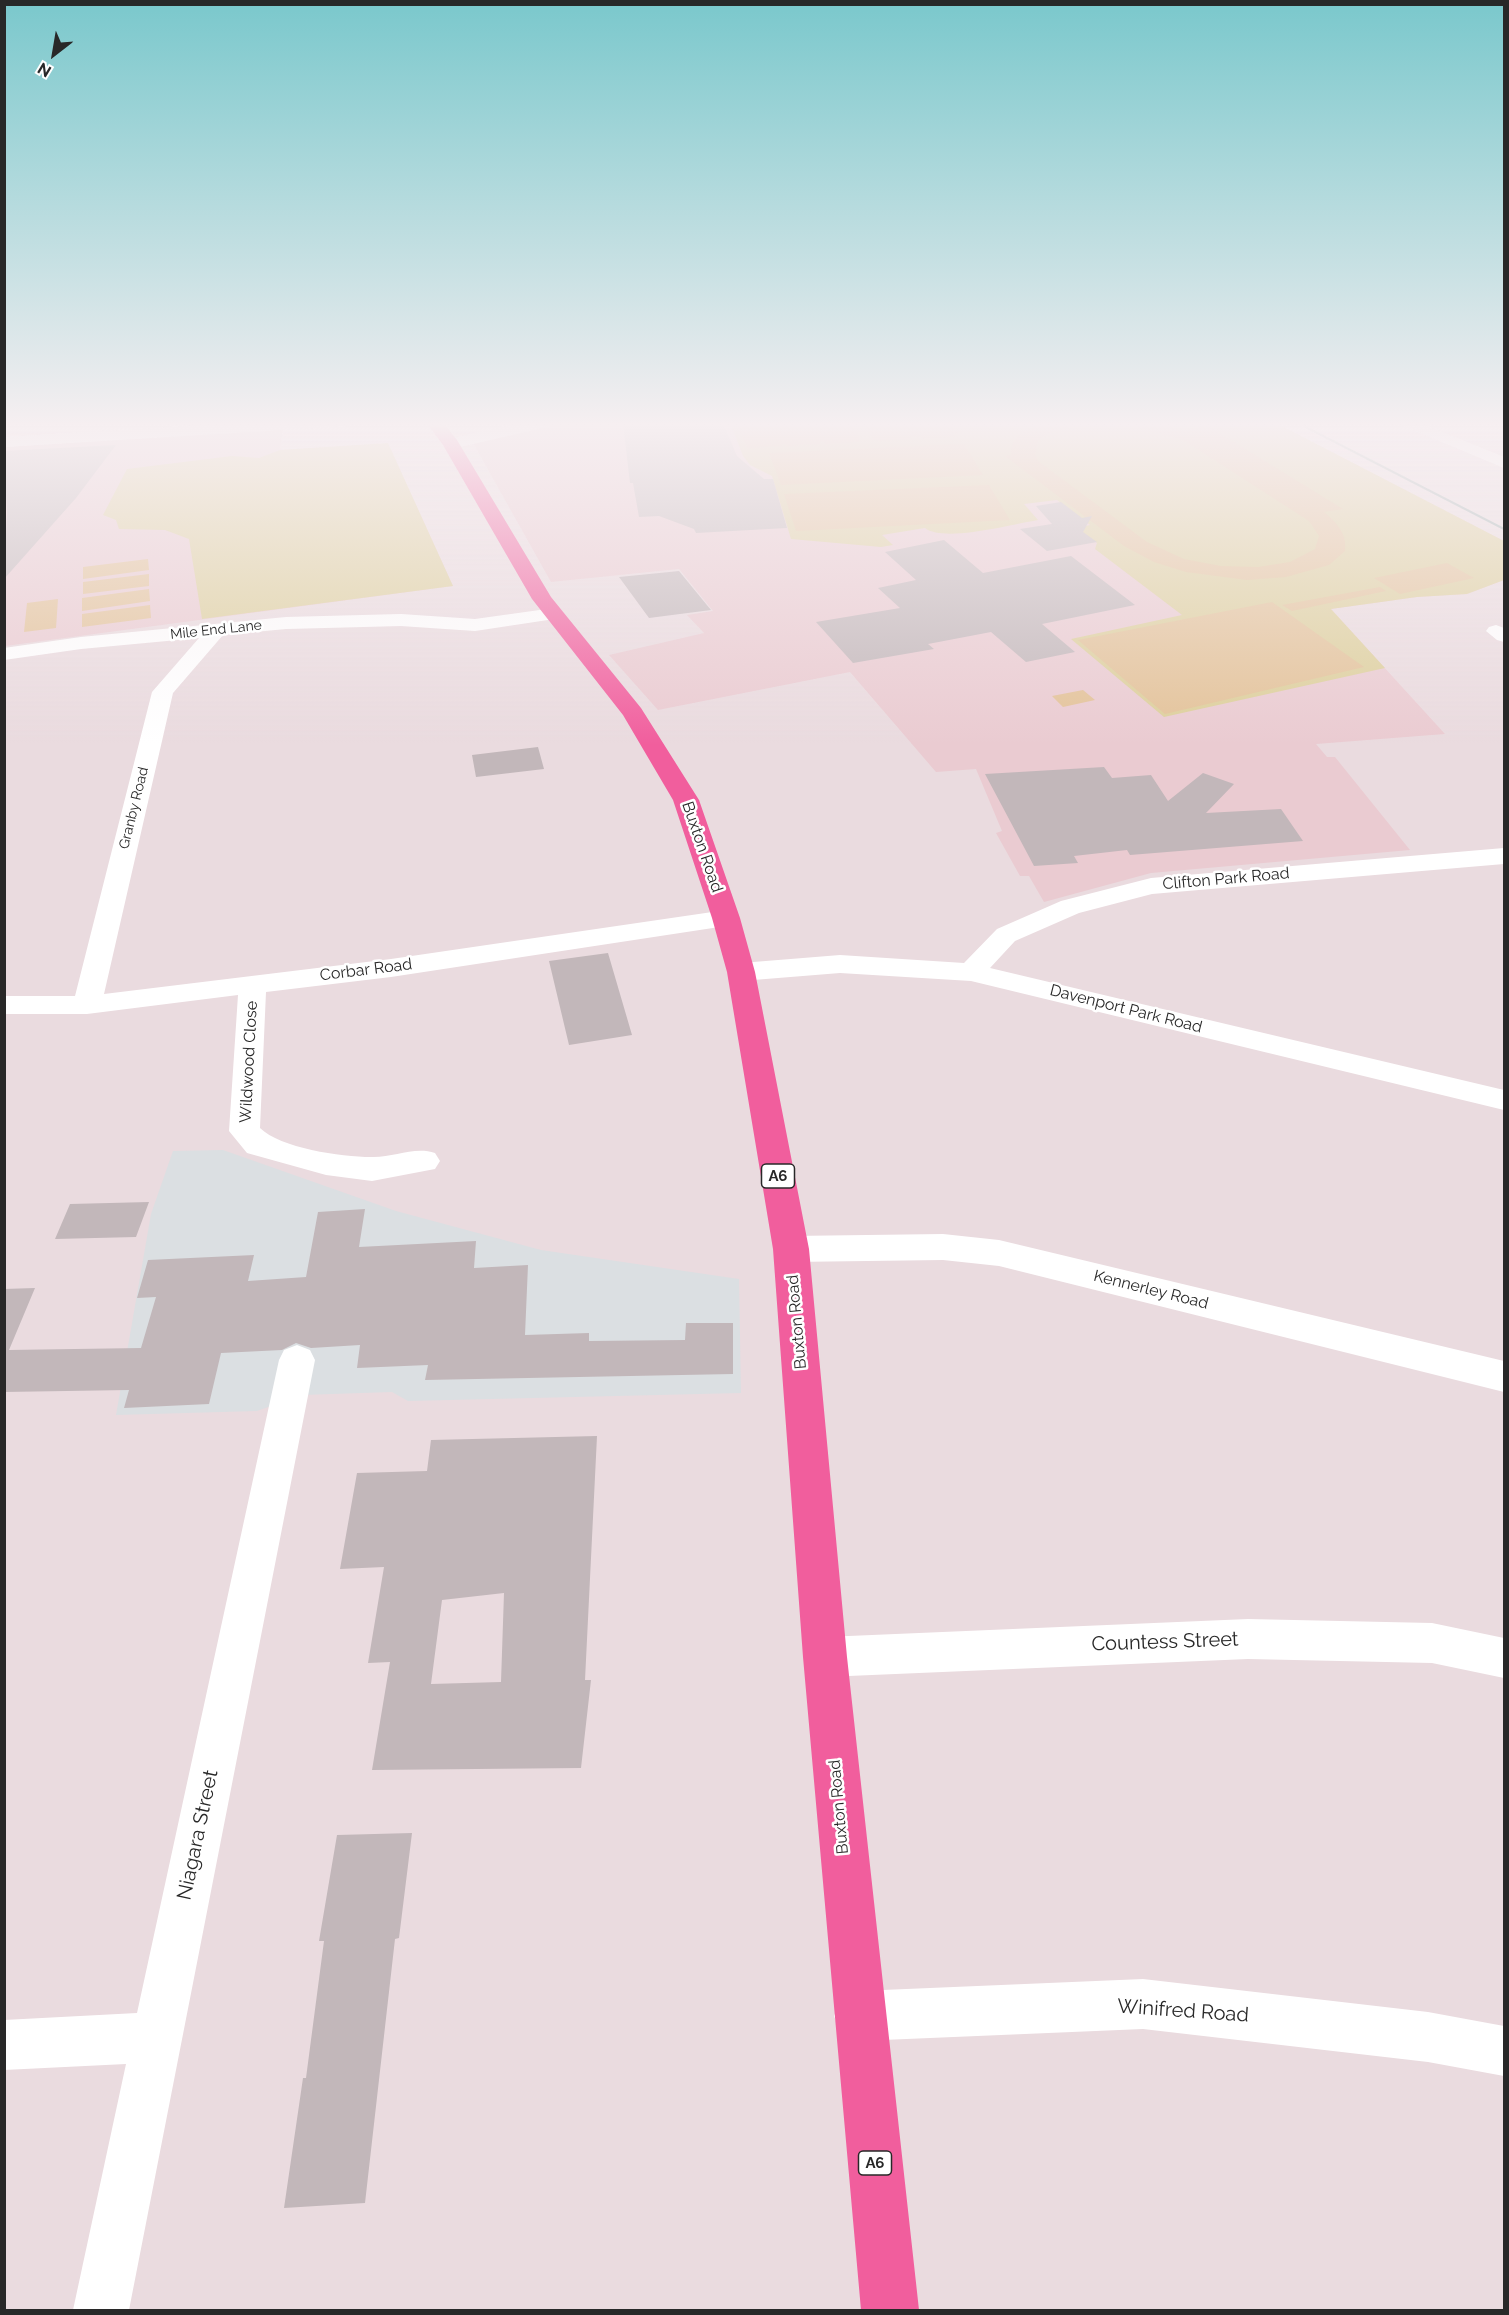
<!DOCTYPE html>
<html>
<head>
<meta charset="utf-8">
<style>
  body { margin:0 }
  #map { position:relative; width:1509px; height:2315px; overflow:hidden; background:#eadbdf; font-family:Raleway,sans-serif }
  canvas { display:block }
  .frame { position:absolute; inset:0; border:6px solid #282828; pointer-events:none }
  .north { position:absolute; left:24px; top:24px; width:60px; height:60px; -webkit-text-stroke:4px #fff; paint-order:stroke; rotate:211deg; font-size:16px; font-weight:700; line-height:24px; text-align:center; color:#282828 }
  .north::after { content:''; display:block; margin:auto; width:21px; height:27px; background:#282828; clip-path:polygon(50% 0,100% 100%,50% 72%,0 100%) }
</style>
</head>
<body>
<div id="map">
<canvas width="1509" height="2315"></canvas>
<div class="frame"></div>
<div class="north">N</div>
</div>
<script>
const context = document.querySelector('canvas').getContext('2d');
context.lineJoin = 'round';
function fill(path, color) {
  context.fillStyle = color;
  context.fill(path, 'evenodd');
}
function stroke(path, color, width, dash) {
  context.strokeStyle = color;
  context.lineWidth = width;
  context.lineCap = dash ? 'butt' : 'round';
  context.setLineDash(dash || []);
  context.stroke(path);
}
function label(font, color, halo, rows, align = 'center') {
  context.font = font + ' Raleway,sans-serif';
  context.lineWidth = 5;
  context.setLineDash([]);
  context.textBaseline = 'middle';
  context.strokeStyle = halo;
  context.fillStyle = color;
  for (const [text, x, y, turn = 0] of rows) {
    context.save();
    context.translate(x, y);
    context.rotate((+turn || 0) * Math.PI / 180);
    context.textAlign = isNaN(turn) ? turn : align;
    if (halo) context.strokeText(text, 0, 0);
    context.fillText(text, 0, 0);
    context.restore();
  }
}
const industrial = new Path2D(`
  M 223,1150 L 396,1211 L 541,1250 L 739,1279 L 741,1393 L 408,1401 L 392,1392 L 302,1395 L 257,1411 L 116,1415 L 151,1214 L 173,1151 Z`);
const education = new Path2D(`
  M 571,421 L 1272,421 L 1504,541 L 1504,580 L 1467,594 L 1417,597 L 1331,609 L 1445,734 L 1316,744 L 1327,757 L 1335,757 L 1410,850 L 1151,873 L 1044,902 L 1029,876 L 1020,876 L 996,833 L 1002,831 L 976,769 L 936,772 L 850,672 L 658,710 L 609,655 L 704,633 L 687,615 L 713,611 L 679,569 L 551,582 L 473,443 Z
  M 283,429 L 280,450 L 388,443 L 453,586 L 5,646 L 5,447 Z`);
const green = new Path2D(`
  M 1272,421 L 1504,541 L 1504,580 L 1467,594 L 1417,597 L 1331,609 L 1385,668 L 1164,717 L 1071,639 L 1182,615 L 1095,549 L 1097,543 L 1076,528 L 1090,525 L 1057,500 L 1024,504 L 1038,520 C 1013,524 944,543 925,528 L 882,535 L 893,545 L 881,547 L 791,539 L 772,476 L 750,465 L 743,456 L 730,422 Z
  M 388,443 L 453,586 L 202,619 L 189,539 L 165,530 L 119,529 L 116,520 L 103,515 L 127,469 L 232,456 L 259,458 L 280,450 Z`);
const pitch = new Path2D(`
  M 787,421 L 850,421 L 860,439 L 859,442 L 825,444 L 824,441 L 820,442 L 820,444 L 787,446 L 785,444 L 781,444 L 782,446 L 748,448 L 737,427 L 738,424 L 771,422 L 773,425 Z
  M 863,421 L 949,421 L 958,434 L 954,434 L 955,437 L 922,439 L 920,436 L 911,437 L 912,439 L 878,441 L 873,439 Z
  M 1052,421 L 1152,421 L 1193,433 L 1188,429 L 1208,426 L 1343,509 L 1324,512 C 1337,523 1347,533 1345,551 L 1329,565 L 1286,577 L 1247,580 L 1186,572 L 1154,562 L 1124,546 L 1005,456 L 1011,455 C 1009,433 1035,425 1052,421 ZM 1102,424 L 1141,428 L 1183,440 L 1309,521 L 1319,536 L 1315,549 L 1290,562 L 1258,567 L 1221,566 L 1184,559 L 1147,542 L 1038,461 L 1035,455 L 1038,441 C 1056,426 1079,426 1102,424 Z
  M 964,444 L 983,475 L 781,485 L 769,453 Z
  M 989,485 L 1010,520 L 796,531 L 784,494 Z
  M 148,559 L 149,570 L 83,579 L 83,567 Z
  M 1447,563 L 1474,578 L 1400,594 L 1374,578 Z
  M 149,574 L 149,586 L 83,594 L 83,582 Z
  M 1380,587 L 1386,591 L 1292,611 L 1282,605 Z
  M 149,589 L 150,601 L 82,611 L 82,598 Z
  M 58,599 L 56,628 L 24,632 L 27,603 Z
  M 1272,602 L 1364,667 L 1165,714 L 1078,640 Z
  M 150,605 L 151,618 L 82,627 L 82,614 Z
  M 1083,690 L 1095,700 L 1063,707 L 1052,696 Z`);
const building = new Path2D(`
  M 627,421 L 722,421 L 737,456 L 764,479 L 773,479 L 787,528 L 696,533 L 694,529 L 659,516 L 639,517 L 633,483 L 630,483 L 623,423 Z
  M 116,445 L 76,498 L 4,579 L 7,512 L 4,451 Z
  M 1061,502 L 1082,518 L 1092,516 L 1083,532 L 1097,542 L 1047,551 L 1020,529 L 1052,524 L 1036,506 Z
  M 944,540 L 983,573 L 1071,556 L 1135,605 L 1042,624 L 1075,652 L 1026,662 L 991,632 L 928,644 L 934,649 L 853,663 L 816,622 L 900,608 L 878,588 L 916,580 L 885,552 Z
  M 679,571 L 711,610 L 649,618 L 619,577 Z
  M 538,747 L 544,769 L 476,777 L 472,755 Z
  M 1104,767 L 1112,778 L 1151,775 L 1168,801 L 1203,773 L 1234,784 L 1206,813 L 1281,809 L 1303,841 L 1130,855 L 1127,850 L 1074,856 L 1078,863 L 1034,866 L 985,774 Z
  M 608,953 L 632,1035 L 569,1045 L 549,961 Z
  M 149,1202 L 136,1237 L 55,1239 L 70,1204 Z
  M 365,1209 L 359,1247 L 476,1241 L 474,1268 L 528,1265 L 525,1335 L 589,1333 L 589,1341 L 685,1340 L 686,1323 L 733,1323 L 733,1374 L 425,1380 L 428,1365 L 357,1368 L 360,1345 L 311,1348 L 296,1343 L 282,1350 L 221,1353 L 209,1404 L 124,1408 L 129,1390 L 4,1392 L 4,1289 L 35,1288 L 9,1350 L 141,1348 L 156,1297 L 137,1298 L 148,1260 L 254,1255 L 248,1281 L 306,1277 L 318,1212 Z
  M 597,1436 L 585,1680 L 591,1680 L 581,1768 L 372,1770 L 390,1662 L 368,1663 L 384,1567 L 340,1569 L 357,1473 L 427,1471 L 431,1440 ZM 504,1593 L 501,1682 L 431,1684 L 442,1600 Z
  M 412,1833 L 399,1938 L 395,1939 L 365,2203 L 284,2208 L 303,2078 L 306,2078 L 324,1941 L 319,1941 L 337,1835 Z`);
const street = new Path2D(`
  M 265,421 L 357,421 L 349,426 L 4,447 L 4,437 Z
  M 1392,421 L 1415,421 L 1504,457 L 1504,468 Z
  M 554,608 L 561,610 L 564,614 L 561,618 L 475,631 L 401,626 L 286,629 L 223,635 L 173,693 L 104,994 L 391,959 L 726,910 L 735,912 L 739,918 L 735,924 L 726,926 L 391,977 L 266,992 L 260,1128 C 280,1148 341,1157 371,1157 C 393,1158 414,1146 435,1153 L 440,1161 L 435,1169 L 372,1181 L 326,1175 L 247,1153 L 229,1131 L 238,995 L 87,1014 L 4,1014 L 4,996 L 75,996 L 152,692 L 199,638 L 81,649 L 4,660 L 4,648 L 81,637 L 286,617 L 401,614 L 475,619 Z
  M 1496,625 L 1504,628 L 1504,642 L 1497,640 L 1486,631 L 1489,627 Z
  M 1504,848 L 1504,864 L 1152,894 L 1079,913 L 1015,941 L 990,968 L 1504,1090 L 1504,1110 L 971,981 L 840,973 L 741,981 L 731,978 L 727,972 L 731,966 L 741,963 L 840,955 L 964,963 L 997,929 L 1061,901 L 1151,878 Z
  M 297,1345 L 310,1350 L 315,1360 L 129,2310 L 73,2310 L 126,2064 L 4,2070 L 4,2020 L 137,2013 L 279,1360 L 284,1350 Z
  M 1248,1619 L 1432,1623 L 1504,1638 L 1504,1678 L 1432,1663 L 1248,1659 L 825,1677 L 810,1671 L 804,1657 L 810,1643 L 825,1637 Z
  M 1143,1979 L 1428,2012 L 1504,2026 L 1504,2076 L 1428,2062 L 1143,2029 L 859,2041 L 841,2034 L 834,2016 L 841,1998 L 859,1991 Z`);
const secondary = new Path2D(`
  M 527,421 L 558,421 L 556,425 L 451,449 L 442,444 L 445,440 Z
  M 943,1234 L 999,1240 L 1504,1361 L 1504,1392 L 999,1266 L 943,1260 L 791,1262 L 779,1258 L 773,1249 L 779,1240 L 791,1236 Z`);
const highway = new Path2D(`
  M 425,421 L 442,421 L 457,440 L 551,597 L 641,708 L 699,800 L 740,918 L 755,972 L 809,1249 L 847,1657 L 919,2310 L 861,2310 L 803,1657 L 773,1249 L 727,972 L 712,918 L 673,800 L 623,715 L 532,599 L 443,445 Z`);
const rail = new Path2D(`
  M 1294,421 L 1504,529`);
const farStreetnames = [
  ["Mile End Lane",216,630,-6],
  ["Granby Road",134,808,-76]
];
const shields = [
  [778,1176,33],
  [875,2163,33]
];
const shieldNames = [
  ["A6",778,1176],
  ["A6",875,2163]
];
const streetNames = [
  ["Buxton Road",702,847,71],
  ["Clifton Park Road",1226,879,-5],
  ["Corbar Road",366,970,-7],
  ["Davenport Park Road",1126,1009,14],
  ["Wildwood Close",249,1062,-87],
  ["Kennerley Road",1151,1290,14],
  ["Buxton Road",797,1322,-95],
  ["Buxton Road",839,1807,-95]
];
const nearStreetnames = [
  ["Countess Street",1165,1642,-2],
  ["Niagara Street",198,1835,-78],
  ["Winifred Road",1183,2011,4]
];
fill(industrial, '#dbdfe2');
fill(education, '#eacbd1');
fill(green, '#ddcf9b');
fill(pitch, '#e3c298');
fill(building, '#c2b7ba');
fill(street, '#fff');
fill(secondary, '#fff');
fill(highway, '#f15e9d');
stroke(rail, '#9eb1b1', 2);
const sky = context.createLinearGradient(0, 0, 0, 745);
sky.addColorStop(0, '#7ac8cc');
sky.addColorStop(0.57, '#f6eff1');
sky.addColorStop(1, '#f6eff100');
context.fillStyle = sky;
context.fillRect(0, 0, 1509, 745);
label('14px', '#282828', '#fff', farStreetnames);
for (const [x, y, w] of shields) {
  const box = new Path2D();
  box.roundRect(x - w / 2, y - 12, w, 24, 4.5);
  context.fillStyle = '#fff';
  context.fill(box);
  stroke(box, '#282828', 1.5);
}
label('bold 15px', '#282828', null, shieldNames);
label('16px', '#282828', '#fff', streetNames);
label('20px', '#282828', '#fff', nearStreetnames);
</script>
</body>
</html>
